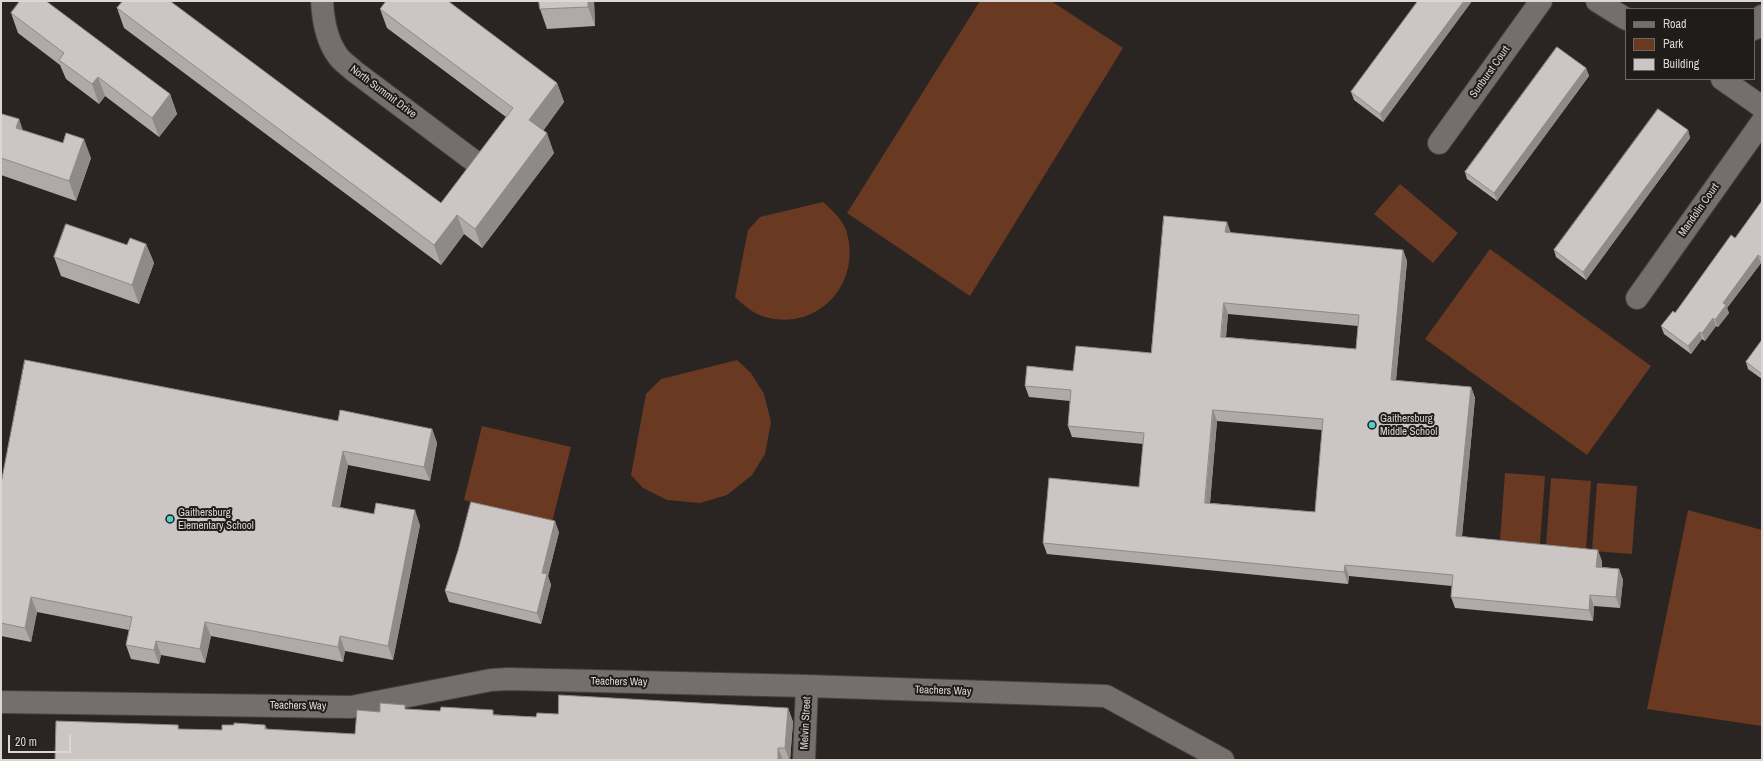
<!DOCTYPE html>
<html>
<head>
<meta charset="utf-8">
<style>
  body { margin:0 }
  #map { position:relative; width:1763px; height:761px; overflow:hidden; background:#2a2523; font-family:"Archivo Narrow",sans-serif }
  canvas { display:block }
  .frame { position:absolute; inset:0; border:2px solid #dad7d6; pointer-events:none }
  .legend { position:absolute; left:1625px; top:8px; width:130px; height:72px; box-sizing:border-box; background:#201c1a; border:1px solid #6a6765; margin:0; padding:5px 7px; list-style:none; font-size:12px; color:#dad7d6 }
  .legend li { display:flex; align-items:center; gap:8px; height:20px }
  .legend b { width:20px; border:1px solid #6a6765 }
  .scale { position:absolute; left:8px; top:735px; width:63px; height:18px; box-sizing:border-box; border:2px solid #dad7d6; border-top:0; padding-left:5px; font-size:12px; line-height:14px; white-space:nowrap; color:#dad7d6; -webkit-text-stroke:3px #201c1a; paint-order:stroke }
</style>
</head>
<body>
<div id="map">
<canvas width="1763" height="761"></canvas>
<div class="frame"></div>
<ul class="legend">
<li><b style="height:5px;background:#746e6c"></b>Road</li>
<li><b style="height:11px;background:#6a3921"></b>Park</li>
<li><b style="height:11px;background:#cbc5c3"></b>Building</li>
</ul>
<div class="scale">20 m</div>
</div>
<script>
const context = document.querySelector('canvas').getContext('2d');
context.lineJoin = 'round';
function fill(path, color) {
  context.fillStyle = color;
  context.fill(path, 'evenodd');
}
function stroke(path, color, width, dash) {
  context.strokeStyle = color;
  context.lineWidth = width;
  context.lineCap = dash ? 'butt' : 'round';
  context.setLineDash(dash || []);
  context.stroke(path);
}
function label(font, color, halo, rows, align = 'center') {
  context.font = font + ' "Archivo Narrow",sans-serif';
  context.lineWidth = 4;
  context.setLineDash([]);
  context.textBaseline = 'middle';
  context.strokeStyle = halo;
  context.fillStyle = color;
  for (const [text, x, y, turn = 0] of rows) {
    context.save();
    context.translate(x, y);
    context.rotate((+turn || 0) * Math.PI / 180);
    context.textAlign = isNaN(turn) ? turn : align;
    if (halo) context.strokeText(text, 0, 0);
    context.fillText(text, 0, 0);
    context.restore();
  }
}
const green = new Path2D(`
  M 980,1 L 1051,1 L 1123,48 L 970,296 L 847,213 Z
  M 1400,184 L 1458,233 L 1433,263 L 1374,214 Z
  M 823,202 C 832,210 842,219 846,230 C 863,282 819,332 765,317 C 754,314 743,305 735,297 L 748,230 L 760,217 Z
  M 1490,249 L 1651,366 L 1587,455 L 1425,339 Z
  M 737,360 L 751,373 L 764,394 L 771,422 L 765,454 L 752,475 L 727,495 L 700,503 L 667,500 L 643,488 L 631,475 L 646,394 L 661,379 Z
  M 482,426 L 571,447 L 552,522 L 464,500 Z
  M 1505,473 L 1545,476 L 1540,544 L 1500,540 Z
  M 1551,478 L 1591,481 L 1586,549 L 1546,546 Z
  M 1597,483 L 1637,486 L 1632,554 L 1592,551 Z
  M 1688,510 L 1762,530 L 1762,726 L 1647,709 Z`);
const street = new Path2D(`
  M 322,1 C 323,20 326,40 338,56 C 342,62 349,66 354,71 L 474,161
  M 1597,1 L 1626,19
  M 1754,29 L 1762,16
  M 1722,79 L 1762,107
  M 1439,143 L 1541,1
  M 1637,298 L 1762,122
  M 1,702 L 351,707 L 491,680 L 508,679 L 807,686 L 1106,696 L 1223,760
  M 804,760 L 807,686`);
const wall = new Path2D(`
  M 539,1 L 594,1 L 595,26 L 547,29 L 540,9 Z
  M 1418,1 L 1472,1 L 1383,122 L 1354,100 L 1351,92 Z
  M 117,8 L 441,203 L 506,117 L 387,28 L 380,9 L 557,83 L 564,102 L 543,131 L 554,153 L 482,248 L 464,234 L 441,265 L 124,28 Z
  M 11,13 L 170,94 L 177,114 L 159,137 L 105,96 L 99,104 L 66,79 L 60,65 L 18,33 Z
  M 1586,68 L 1589,76 L 1497,201 L 1467,179 L 1465,172 Z
  M 1,116 L 19,119 L 22,130 L 63,143 L 91,158 L 76,201 L 1,175 Z
  M 1688,130 L 1690,138 L 1586,280 L 1556,257 L 1554,250 Z
  M 1762,201 L 1762,264 L 1761,263 L 1727,308 L 1729,313 L 1718,327 L 1716,326 L 1705,341 L 1702,339 L 1691,354 L 1664,334 L 1661,326 L 1675,313 L 1735,238 Z
  M 1230,233 L 1403,250 L 1407,261 L 1396,380 L 1471,387 L 1475,398 L 1462,536 L 1602,561 L 1602,567 L 1619,569 L 1623,580 L 1620,608 L 1594,606 L 1593,621 L 1455,608 L 1451,597 L 1452,586 L 1349,576 L 1348,584 L 1047,554 L 1043,543 L 1139,487 L 1143,444 L 1072,437 L 1068,426 L 1070,401 L 1029,397 L 1025,386 L 1073,371 L 1151,353 ZM 1228,314 L 1358,326 L 1356,349 L 1226,337 ZM 1217,421 L 1322,430 L 1315,512 L 1210,503 Z
  M 146,244 L 154,263 L 139,304 L 61,276 L 54,257 L 127,245 Z
  M 1762,340 L 1762,379 L 1748,369 L 1746,362 Z
  M 338,421 L 432,429 L 437,443 L 430,481 L 348,465 L 340,507 L 420,525 L 393,660 L 345,651 L 343,662 L 211,636 L 205,663 L 161,655 L 159,664 L 131,659 L 126,645 L 129,630 L 37,612 L 31,642 L 1,636 L 1,484 Z
  M 559,532 L 548,576 L 551,585 L 541,624 L 449,602 L 445,591 L 458,551 Z
  M 788,708 L 793,722 L 790,760 L 55,760 L 178,725 L 179,729 L 222,730 L 234,725 L 265,725 L 267,729 L 355,734 L 380,712 L 407,709 L 536,717 L 558,714 Z`);
const shadedWall = new Path2D(`
  M 588,1 L 594,1 L 595,26 L 588,7 Z
  M 1464,1 L 1472,1 L 1383,122 L 1380,114 Z
  M 1586,68 L 1589,76 L 1497,201 L 1494,193 Z
  M 98,77 L 105,96 L 99,104 L 92,84 Z
  M 557,83 L 564,102 L 536,140 L 529,120 Z
  M 170,94 L 177,114 L 159,137 L 152,118 Z
  M 19,119 L 26,139 L 16,128 Z
  M 1688,130 L 1690,138 L 1586,280 L 1583,272 Z
  M 547,133 L 554,153 L 482,248 L 475,229 Z
  M 84,139 L 91,158 L 76,201 L 69,181 Z
  M 457,215 L 464,234 L 441,265 L 434,245 Z
  M 1227,222 L 1231,233 L 1225,232 Z
  M 146,244 L 154,263 L 139,304 L 132,285 Z
  M 1403,250 L 1407,261 L 1395,391 L 1391,380 Z
  M 1758,255 L 1761,263 L 1727,308 L 1729,313 L 1718,327 L 1715,320 L 1723,303 Z
  M 1224,303 L 1228,314 L 1225,348 L 1221,337 Z
  M 1713,318 L 1716,326 L 1705,341 L 1702,333 Z
  M 1700,332 L 1702,339 L 1691,354 L 1688,346 Z
  M 1471,387 L 1475,398 L 1461,547 L 1456,536 Z
  M 1213,410 L 1217,421 L 1209,514 L 1205,503 Z
  M 432,429 L 437,443 L 430,481 L 424,467 Z
  M 343,451 L 348,465 L 337,520 L 332,506 Z
  M 415,510 L 420,525 L 393,660 L 388,646 Z
  M 555,521 L 559,532 L 548,576 L 551,585 L 541,624 L 537,613 L 542,573 Z
  M 1598,550 L 1602,561 L 1600,578 L 1596,567 Z
  M 1345,565 L 1349,576 L 1348,584 L 1344,572 Z
  M 1619,569 L 1623,580 L 1620,608 L 1616,597 Z
  M 1590,595 L 1594,606 L 1593,621 L 1589,610 Z
  M 31,597 L 37,612 L 31,642 L 25,628 Z
  M 205,622 L 211,636 L 205,663 L 200,649 Z
  M 340,636 L 345,651 L 343,662 L 338,647 Z
  M 156,641 L 161,655 L 159,664 L 154,650 Z
  M 788,708 L 793,722 L 790,760 L 789,760 L 785,748 Z
  M 778,748 L 783,760 L 778,760 Z`);
const building = new Path2D(`
  M 20,1 L 46,1 L 170,94 L 152,118 L 98,77 L 92,84 L 59,60 L 64,53 L 11,13 Z
  M 123,1 L 170,1 L 441,203 L 513,108 L 380,9 L 386,1 L 448,1 L 557,83 L 529,120 L 547,133 L 475,229 L 457,215 L 434,245 L 117,8 Z
  M 539,1 L 588,1 L 588,7 L 540,9 Z
  M 1418,1 L 1464,1 L 1380,114 L 1351,92 Z
  M 1557,47 L 1586,68 L 1494,193 L 1465,172 Z
  M 1658,109 L 1688,130 L 1583,272 L 1554,250 Z
  M 2,114 L 19,119 L 16,128 L 63,143 L 66,133 L 84,139 L 69,181 L 1,158 L 1,116 Z
  M 1762,201 L 1762,258 L 1758,255 L 1723,303 L 1726,305 L 1715,320 L 1713,318 L 1702,333 L 1700,332 L 1688,346 L 1661,326 L 1673,311 L 1675,313 L 1731,235 L 1735,238 Z
  M 1164,216 L 1227,222 L 1225,232 L 1403,250 L 1391,380 L 1471,387 L 1456,536 L 1598,550 L 1596,567 L 1619,569 L 1616,597 L 1590,595 L 1589,610 L 1451,597 L 1453,575 L 1345,565 L 1344,572 L 1043,543 L 1049,478 L 1139,487 L 1144,433 L 1068,426 L 1071,390 L 1025,386 L 1027,366 L 1073,371 L 1076,346 L 1151,353 ZM 1224,303 L 1359,315 L 1356,349 L 1221,337 ZM 1213,410 L 1323,419 L 1315,512 L 1205,503 Z
  M 66,224 L 127,245 L 130,238 L 146,244 L 132,285 L 54,257 Z
  M 1762,340 L 1762,374 L 1746,362 Z
  M 25,360 L 338,421 L 340,410 L 432,429 L 424,467 L 343,451 L 332,506 L 374,514 L 376,503 L 415,510 L 388,646 L 340,636 L 338,647 L 205,622 L 200,649 L 156,641 L 154,650 L 126,645 L 132,617 L 31,597 L 25,628 L 1,623 L 1,484 Z
  M 471,502 L 555,521 L 542,573 L 547,574 L 537,613 L 445,591 L 458,551 Z
  M 559,695 L 788,708 L 785,748 L 778,748 L 778,760 L 55,760 L 56,721 L 178,725 L 178,729 L 222,730 L 222,725 L 234,725 L 234,723 L 265,725 L 265,729 L 355,734 L 357,710 L 380,712 L 380,703 L 405,705 L 405,709 L 440,711 L 441,707 L 493,710 L 493,715 L 536,717 L 537,713 L 558,714 Z`);
const markers = [
  [1372,425,4,"#52cdcd"],
  [170,519,4,"#52cdcd"]
];
const streetNames = [
  ["Sunburst Court",1490,72,-55],
  ["North Summit Drive",383,92,37],
  ["Mandolin Court",1699,210,-55],
  ["Teachers Way",619,682,1],
  ["Teachers Way",943,691,2],
  ["Teachers Way",298,706,1],
  ["Melvin Street",806,723,-87]
];
const poiNames = [
  ["Gaithersburg",1380,419],
  ["Middle School",1380,432],
  ["Gaithersburg",178,513],
  ["Elementary School",178,526]
];
fill(green, '#6a3921');
stroke(street, '#464241', 24);
stroke(street, '#746e6c', 22);
fill(wall, '#afa9a8');
fill(shadedWall, '#8e8a88');
fill(building, '#cbc5c3');
stroke(building, '#8e8a88', 1);
for (const [x, y, r, color] of markers) {
  const dot = new Path2D();
  dot.arc(x, y, r, 0, 2 * Math.PI);
  context.fillStyle = color;
  context.fill(dot);
  stroke(dot, '#201c1a', 1.5);
}
label('11px', '#dad7d6', '#201c1a', streetNames);
label('11px', '#dad7d6', '#201c1a', poiNames, 'left');
</script>
</body>
</html>
